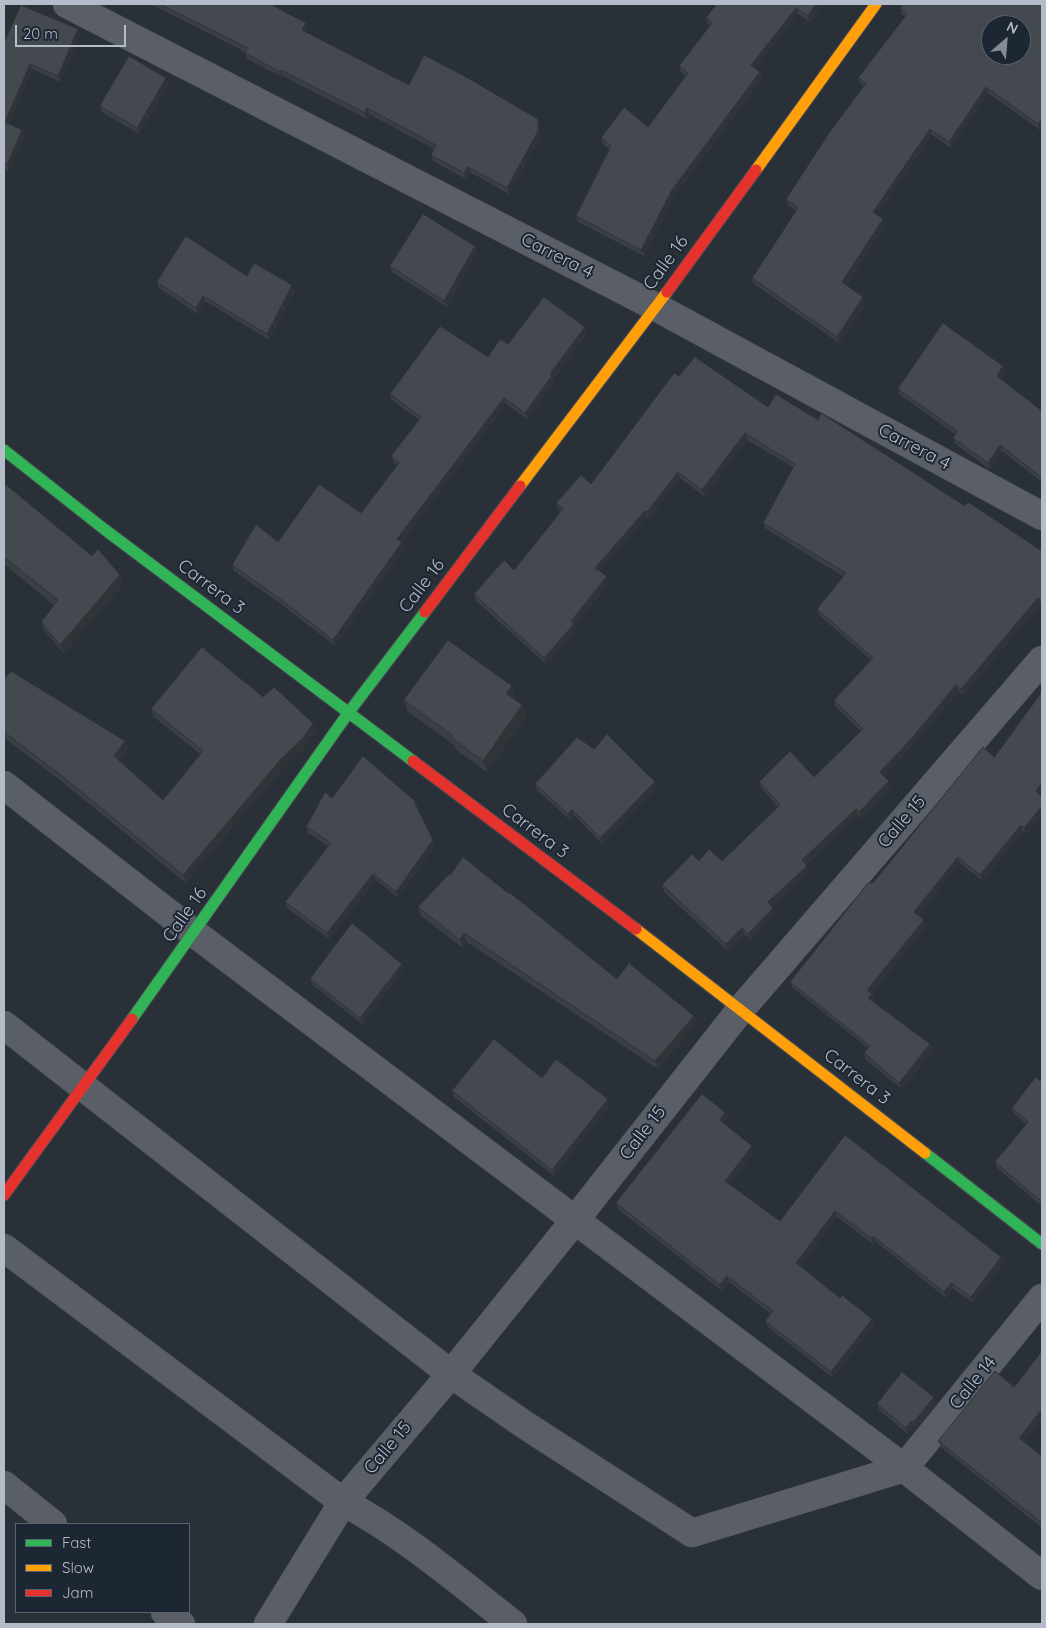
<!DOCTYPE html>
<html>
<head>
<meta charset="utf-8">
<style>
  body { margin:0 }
  #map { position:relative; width:1046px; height:1628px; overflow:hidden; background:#2a3038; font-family:Quicksand,sans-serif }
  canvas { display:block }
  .frame { position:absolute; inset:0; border:5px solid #b4bcc9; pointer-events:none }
  .legend { position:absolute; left:15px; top:1523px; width:175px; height:90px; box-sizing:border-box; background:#1d2633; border:1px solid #59626f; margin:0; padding:6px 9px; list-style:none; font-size:15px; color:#b4bcc9 }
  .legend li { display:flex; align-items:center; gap:10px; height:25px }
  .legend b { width:25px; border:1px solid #59626f }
  .north { position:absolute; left:981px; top:15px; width:50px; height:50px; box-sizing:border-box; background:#1d2633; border:1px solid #59626f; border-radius:50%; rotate:27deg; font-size:14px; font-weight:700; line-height:20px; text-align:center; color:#b4bcc9 }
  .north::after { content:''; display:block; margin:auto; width:18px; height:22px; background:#848b96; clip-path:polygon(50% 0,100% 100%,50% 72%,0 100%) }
  .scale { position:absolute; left:15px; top:25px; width:111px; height:22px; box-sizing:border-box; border:2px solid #b4bcc9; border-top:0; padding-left:6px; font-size:15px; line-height:18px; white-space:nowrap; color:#b4bcc9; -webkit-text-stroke:4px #1d2633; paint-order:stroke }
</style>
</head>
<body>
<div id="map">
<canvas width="1046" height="1628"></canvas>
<div class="frame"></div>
<ul class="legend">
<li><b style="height:6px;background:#30b455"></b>Fast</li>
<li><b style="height:6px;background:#ff9f0a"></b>Slow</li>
<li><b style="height:6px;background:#e5322d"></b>Jam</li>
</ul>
<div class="north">N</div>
<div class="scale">20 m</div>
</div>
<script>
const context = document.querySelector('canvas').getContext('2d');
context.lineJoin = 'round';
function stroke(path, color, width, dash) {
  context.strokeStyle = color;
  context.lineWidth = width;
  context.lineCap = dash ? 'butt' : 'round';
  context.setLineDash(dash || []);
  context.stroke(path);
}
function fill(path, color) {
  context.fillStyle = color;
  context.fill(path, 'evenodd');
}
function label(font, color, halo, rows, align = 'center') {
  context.font = font + ' Quicksand,sans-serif';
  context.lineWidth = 4;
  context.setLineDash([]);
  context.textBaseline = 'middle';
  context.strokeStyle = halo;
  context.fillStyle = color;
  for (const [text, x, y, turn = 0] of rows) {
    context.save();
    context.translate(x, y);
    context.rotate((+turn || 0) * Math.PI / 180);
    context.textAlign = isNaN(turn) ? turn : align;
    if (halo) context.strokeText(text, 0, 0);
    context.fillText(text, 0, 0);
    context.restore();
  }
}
const street = new Path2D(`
  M 67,4 L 656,307 L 1042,516
  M 4,785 L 194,933 L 904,1468 L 1042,1576
  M 4,1025 L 451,1374 L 525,1425 L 692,1533 L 904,1468 L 1042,1298
  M 4,1248 L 343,1502 C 405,1535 458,1581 513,1624
  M 4,1485 L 53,1524
  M 165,1612 L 181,1624
  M 268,1624 L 343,1502 L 451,1374 L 575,1220 L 741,1009 L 1042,660`);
const fast = new Path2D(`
  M 4,450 L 104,529 L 413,761
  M 132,1019 L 349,712 L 425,612
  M 925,1153 L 1042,1244`);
const slow = new Path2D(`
  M 756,170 L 876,4
  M 520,486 L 667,292
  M 636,929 L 925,1153`);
const jam = new Path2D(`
  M 667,292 L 756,170
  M 425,612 L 520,486
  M 413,761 L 636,929
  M 4,1195 L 132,1019`);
const wall = new Path2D(`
  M 151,4 L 270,4 L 308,29 L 306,32 L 409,85 L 538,119 L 540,125 L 540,137 L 509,194 L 470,172 L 466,179 L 433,161 L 431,155 L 434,149 L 369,114 L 367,119 L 283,76 L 282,77 L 247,59 L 245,53 L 245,52 Z
  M 717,4 L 822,4 L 810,22 L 798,14 L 755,68 L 760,72 L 763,78 L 674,196 L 644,256 L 578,222 L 576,216 L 609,149 L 603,144 L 601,138 L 648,127 L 686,76 L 681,72 L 679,66 L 710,25 L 708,24 L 706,18 Z
  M 1042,5 L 1042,127 L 1040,130 L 988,93 L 951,148 L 932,135 L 877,215 L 883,219 L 885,225 L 846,285 L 863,297 L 866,303 L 839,343 L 754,284 L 752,278 L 796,211 L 788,205 L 786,199 L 864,86 L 860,83 L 858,78 L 905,17 L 902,15 L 900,9 Z
  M 80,35 L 60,82 L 32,69 L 9,124 L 22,130 L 24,135 L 9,171 L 6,170 L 4,176 L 4,43 Z
  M 169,84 L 139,134 L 102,112 L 100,106 Z
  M 477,252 L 447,307 L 392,272 L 390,266 Z
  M 247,276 L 295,291 L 269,340 L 205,301 L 198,314 L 159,288 L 157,282 Z
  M 587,333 L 553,380 L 554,382 L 528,420 L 506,404 L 402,543 L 404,549 L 335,646 L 285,607 L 234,571 L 232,565 L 278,542 L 361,513 L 397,465 L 394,463 L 391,456 L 419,420 L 392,400 L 390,394 L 488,357 L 508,344 Z
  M 1006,372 L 1001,379 L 1042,411 L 1042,482 L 1002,451 L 990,469 L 955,444 L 953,438 L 955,434 L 900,395 L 898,389 Z
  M 679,376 L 768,407 L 818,420 L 1042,551 L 1042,606 L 1041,604 L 963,696 L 959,691 L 914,744 L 884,776 L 889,781 L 891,787 L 861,818 L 858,815 L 806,865 L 809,872 L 772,907 L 776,914 L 751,940 L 744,934 L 728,951 L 664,892 L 662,885 L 699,861 L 722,861 L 778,807 L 761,788 L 759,782 L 814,777 L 861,731 L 836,707 L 834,700 L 871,660 L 819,615 L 817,609 L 844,577 L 766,529 L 763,523 L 793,467 L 747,440 L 705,497 L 680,478 L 649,519 L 647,517 L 600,571 L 609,583 L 575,626 L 577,630 L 546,664 L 476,601 L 474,594 L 514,570 L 561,511 L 558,509 L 556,503 L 591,484 Z
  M 4,483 L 92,556 L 120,575 L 123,584 L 64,654 L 45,631 L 41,622 L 54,605 L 4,564 Z
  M 4,679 L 128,750 L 119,761 L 163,800 L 200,754 L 154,717 L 151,709 L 263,697 L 316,731 L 306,746 L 285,766 L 186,883 L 65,784 L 4,738 Z
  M 516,698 L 515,700 L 522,705 L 526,717 L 487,772 L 456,750 L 454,745 L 408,712 L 404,700 Z
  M 594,749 L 655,782 L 657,788 L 602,844 L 574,815 L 570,820 L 537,790 L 535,784 Z
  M 994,757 L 1042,797 L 1042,816 L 1027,834 L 1023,831 L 983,881 L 960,863 L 919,915 L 927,926 L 872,994 L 874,1000 L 873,1001 L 930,1044 L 933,1051 L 902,1089 L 866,1060 L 864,1053 L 868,1048 L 793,988 L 790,982 L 873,883 Z
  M 332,798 L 415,801 L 418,808 L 435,846 L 398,898 L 376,880 L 329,939 L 287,908 L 285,902 L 328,846 L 308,833 L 306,827 Z
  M 450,875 L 508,893 L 617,979 L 694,1016 L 697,1024 L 658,1069 L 467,942 L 463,948 L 421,916 L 418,907 Z
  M 402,964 L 404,969 L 362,1024 L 313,985 L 310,979 Z
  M 542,1078 L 608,1099 L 610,1105 L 554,1176 L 454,1097 L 452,1091 Z
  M 1042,1082 L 1042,1206 L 997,1168 L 995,1162 L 1026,1124 L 1014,1114 L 1012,1108 Z
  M 725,1112 L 728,1118 L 724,1123 L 752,1146 L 754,1152 L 729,1184 L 780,1221 L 845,1135 L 1001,1257 L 1004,1263 L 973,1303 L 953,1289 L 946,1298 L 875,1241 L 873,1244 L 837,1217 L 801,1266 L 840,1298 L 872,1319 L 875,1324 L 833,1378 L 768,1327 L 765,1321 L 771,1314 L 729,1282 L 722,1291 L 618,1209 L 616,1203 Z
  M 1042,1351 L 1042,1419 L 1024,1442 L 1042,1456 L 1042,1528 L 941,1447 L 938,1441 L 1014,1387 Z
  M 934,1397 L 937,1403 L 916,1428 L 914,1426 L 908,1434 L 879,1410 L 877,1404 Z`);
const shadedWall = new Path2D(`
  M 816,4 L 822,4 L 810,22 L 808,16 Z
  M 796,8 L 798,14 L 753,71 L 751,65 Z
  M 306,23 L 308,29 L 304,36 L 302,30 Z
  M 78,29 L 80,35 L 60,82 L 58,76 Z
  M 30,64 L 32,69 L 7,128 L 5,122 Z
  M 281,70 L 283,76 L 282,77 L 280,72 Z
  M 760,72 L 763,78 L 674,196 L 644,256 L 641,250 L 672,190 Z
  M 166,78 L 169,84 L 139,134 L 137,128 Z
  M 986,87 L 988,93 L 951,148 L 949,142 Z
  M 367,108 L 369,114 L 367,119 L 365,113 Z
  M 1042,118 L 1042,127 L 1040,130 L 1038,124 Z
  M 538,119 L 540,125 L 540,137 L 509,194 L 507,188 Z
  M 930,129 L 932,135 L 875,218 L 873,212 Z
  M 22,130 L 24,135 L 9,171 L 7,165 Z
  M 4,164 L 6,170 L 4,176 Z
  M 468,167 L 470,172 L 466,179 L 464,173 Z
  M 883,219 L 885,225 L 844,288 L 842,282 Z
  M 475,246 L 477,252 L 447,307 L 444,301 Z
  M 292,285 L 295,291 L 269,340 L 267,334 Z
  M 203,296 L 205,301 L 198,314 L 196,308 Z
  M 863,297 L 866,303 L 839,343 L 837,337 Z
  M 585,327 L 587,333 L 553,380 L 554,382 L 528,420 L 525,413 L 550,374 Z
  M 1003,366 L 1006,372 L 999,382 L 997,376 Z
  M 504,398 L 506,404 L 402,543 L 404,549 L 335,646 L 333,640 L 397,539 Z
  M 745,433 L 747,440 L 705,497 L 702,490 Z
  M 1000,445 L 1002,451 L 990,469 L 988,463 Z
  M 678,472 L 680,478 L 649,519 L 647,512 Z
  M 645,511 L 647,517 L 598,574 L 595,568 Z
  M 120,575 L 123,584 L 64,654 L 60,645 Z
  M 607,576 L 609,583 L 575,626 L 577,630 L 546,664 L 544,658 Z
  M 1038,598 L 1041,604 L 963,696 L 961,689 Z
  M 956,685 L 959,691 L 914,744 L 882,778 L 880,772 Z
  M 512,686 L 516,698 L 510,705 L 506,693 Z
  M 522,705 L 526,717 L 487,772 L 483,761 Z
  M 313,723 L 316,731 L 306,746 L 285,766 L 186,883 L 183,875 L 282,758 Z
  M 125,741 L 128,750 L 117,764 L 114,756 Z
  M 889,781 L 891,787 L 861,818 L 859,812 Z
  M 655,782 L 657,788 L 602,844 L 600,838 Z
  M 1042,783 L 1042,792 L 1038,798 L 1036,791 Z
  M 1042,806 L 1042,816 L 1027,834 L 1024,828 Z
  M 572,809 L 574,815 L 570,820 L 568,814 Z
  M 856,809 L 858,815 L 804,866 L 802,860 Z
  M 1021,825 L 1023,831 L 983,881 L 980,875 Z
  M 433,840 L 435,846 L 398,898 L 396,892 Z
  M 958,857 L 960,863 L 917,918 L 914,912 Z
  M 807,866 L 809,872 L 770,909 L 768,902 Z
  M 373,874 L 376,880 L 329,939 L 327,933 Z
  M 773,908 L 776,914 L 751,940 L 748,934 Z
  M 924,920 L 927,926 L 872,994 L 874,1000 L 871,1004 L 868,998 L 867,990 Z
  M 742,928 L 744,934 L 728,951 L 726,944 Z
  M 464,933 L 467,942 L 463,948 L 460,940 Z
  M 402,964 L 404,969 L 362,1024 L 360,1018 Z
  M 694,1016 L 697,1024 L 658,1069 L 655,1061 Z
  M 930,1044 L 933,1051 L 902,1089 L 899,1083 Z
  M 608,1099 L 610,1105 L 554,1176 L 552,1170 Z
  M 725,1112 L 728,1118 L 722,1126 L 720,1120 Z
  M 752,1146 L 754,1152 L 727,1187 L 725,1181 Z
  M 835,1211 L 837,1217 L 799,1269 L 796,1263 Z
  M 873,1236 L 875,1241 L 873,1244 L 871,1238 Z
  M 1001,1257 L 1004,1263 L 973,1303 L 971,1297 Z
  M 727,1276 L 729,1282 L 722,1291 L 720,1285 Z
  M 951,1283 L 953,1289 L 946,1298 L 944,1292 Z
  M 872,1319 L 875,1324 L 833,1378 L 831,1372 Z
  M 934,1397 L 937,1403 L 916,1428 L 914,1422 Z
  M 1042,1409 L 1042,1419 L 1022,1445 L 1019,1438 Z
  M 912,1420 L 914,1426 L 908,1434 L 906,1428 Z`);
const building = new Path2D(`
  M 160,4 L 270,4 L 306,23 L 302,30 L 409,85 L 424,55 L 466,77 L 538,119 L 538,131 L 507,188 L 468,167 L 464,173 L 431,155 L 436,145 L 367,108 L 365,113 L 281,70 L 280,72 L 245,53 L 247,48 Z
  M 717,4 L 816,4 L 808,16 L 796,8 L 751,65 L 760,72 L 672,190 L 641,250 L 576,216 L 611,146 L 601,138 L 624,107 L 648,127 L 688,73 L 679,66 L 712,23 L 706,18 Z
  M 903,4 L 1040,4 L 1042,5 L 1042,118 L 1038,124 L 986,87 L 949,142 L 930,129 L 873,212 L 883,219 L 842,282 L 863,297 L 837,337 L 752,278 L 798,208 L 786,199 L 829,133 L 866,83 L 858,78 L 907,14 L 900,9 ZM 991,25 L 1021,25 L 1021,55 L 991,55 Z
  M 21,5 L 78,29 L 58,76 L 30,64 L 5,122 L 22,130 L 7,165 L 4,164 L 4,165 L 4,50 L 5,47 L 4,46 L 4,43 Z
  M 129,56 L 166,78 L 137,128 L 100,106 Z
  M 423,214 L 475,246 L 444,301 L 390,266 Z
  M 186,236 L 247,276 L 254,263 L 292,285 L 267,334 L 203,296 L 196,308 L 157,282 Z
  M 544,297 L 585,327 L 550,374 L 552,376 L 525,413 L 504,398 L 397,539 L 402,542 L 333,640 L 283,601 L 232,565 L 256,524 L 278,542 L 319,484 L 361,513 L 399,463 L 391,456 L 421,417 L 390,394 L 440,326 L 488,357 L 500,339 L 508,344 Z
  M 943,323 L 1003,366 L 997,376 L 1042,411 L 1042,478 L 1000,445 L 988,463 L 953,438 L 957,431 L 898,389 Z
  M 695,357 L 768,407 L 776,394 L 818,420 L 821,413 L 965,506 L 968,502 L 1042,551 L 1042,601 L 1038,598 L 961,689 L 956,685 L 912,738 L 880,772 L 889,781 L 859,812 L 856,809 L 802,860 L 807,866 L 768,902 L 773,908 L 748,934 L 742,928 L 726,944 L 662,885 L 692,854 L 699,861 L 709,849 L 722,861 L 780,805 L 759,782 L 790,751 L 814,777 L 863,729 L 834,700 L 873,658 L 817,609 L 846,573 L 763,523 L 795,464 L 745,433 L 702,490 L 678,472 L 647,512 L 645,511 L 595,568 L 607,576 L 571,621 L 574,624 L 544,658 L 474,594 L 504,560 L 514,570 L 563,509 L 556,503 L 581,475 L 591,484 L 674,373 L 679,376 Z
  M 4,483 L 92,556 L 98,549 L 120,575 L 60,645 L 41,622 L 58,600 L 4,557 Z
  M 448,640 L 512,686 L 506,693 L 522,705 L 483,761 L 452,738 L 453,736 L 404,700 Z
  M 202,647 L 263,697 L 274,687 L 313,723 L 303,738 L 282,758 L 183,875 L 62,776 L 4,732 L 4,679 L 11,671 L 125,741 L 114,756 L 163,800 L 203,751 L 151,709 Z
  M 1042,692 L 1042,783 L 1036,791 L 1042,797 L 1042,806 L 1024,828 L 1021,825 L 980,875 L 958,857 L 914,912 L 924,920 L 867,990 L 872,994 L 868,998 L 930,1044 L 899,1083 L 864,1053 L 870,1046 L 790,982 L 868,883 L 873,883 L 983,747 L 994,757 Z
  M 607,734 L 655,782 L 600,838 L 572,809 L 568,814 L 535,784 L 577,737 L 594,749 Z
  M 363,756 L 415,801 L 415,804 L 433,840 L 396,892 L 373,874 L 327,933 L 285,902 L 331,843 L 306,827 L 325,792 L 332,798 Z
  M 463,857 L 508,893 L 509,892 L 617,979 L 629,963 L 694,1016 L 655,1061 L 464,933 L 460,940 L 418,907 L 449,874 L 450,875 Z
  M 352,923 L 402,964 L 360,1018 L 310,979 Z
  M 494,1039 L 542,1078 L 556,1059 L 608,1099 L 552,1170 L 452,1091 Z
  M 1036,1077 L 1042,1082 L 1042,1202 L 995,1162 L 1028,1122 L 1012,1108 Z
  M 702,1094 L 725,1112 L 720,1120 L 752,1146 L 725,1181 L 780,1221 L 845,1135 L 1001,1257 L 971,1297 L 951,1283 L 944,1292 L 873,1236 L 871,1238 L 835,1211 L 796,1263 L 840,1298 L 842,1295 L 872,1319 L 831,1372 L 765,1321 L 773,1311 L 727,1276 L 720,1285 L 616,1203 Z
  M 1042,1351 L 1042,1409 L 1019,1438 L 1042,1456 L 1042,1523 L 938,1441 L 995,1371 L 1014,1387 Z
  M 902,1372 L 934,1397 L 914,1422 L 912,1420 L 906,1428 L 877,1404 Z`);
const streetNames = [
  ["Carrera 4",557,256,27],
  ["Calle 16",666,263,-54],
  ["Carrera 4",914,447,28],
  ["Calle 16",422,586,-53],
  ["Carrera 3",211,587,37],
  ["Calle 15",902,822,-49],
  ["Carrera 3",535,831,37],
  ["Calle 16",185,915,-55],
  ["Carrera 3",857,1077,38],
  ["Calle 15",643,1133,-52],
  ["Calle 14",973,1383,-51],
  ["Calle 15",388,1448,-50]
];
stroke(street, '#484c53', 29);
stroke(fast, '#484c53', 13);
stroke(slow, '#484c53', 13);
stroke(jam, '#484c53', 13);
stroke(street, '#5a5e66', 28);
stroke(fast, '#30b455', 11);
stroke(slow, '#ff9f0a', 11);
stroke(jam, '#e5322d', 11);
fill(wall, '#3a3f45');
fill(shadedWall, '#303338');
fill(building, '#444950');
stroke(building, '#303338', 1);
label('18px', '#b4bcc9', '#1d2633', streetNames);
</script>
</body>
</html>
